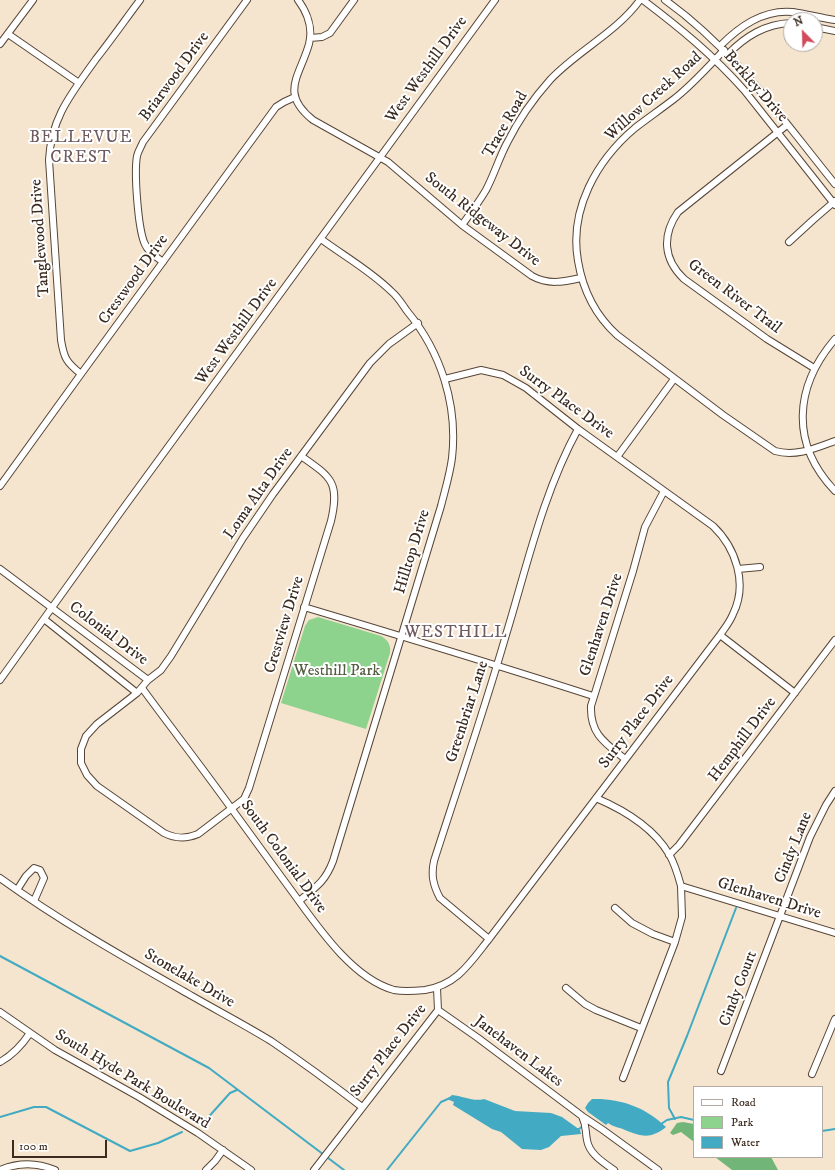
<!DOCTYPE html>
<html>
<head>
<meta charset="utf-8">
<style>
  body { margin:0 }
  #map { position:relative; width:835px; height:1170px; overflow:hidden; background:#f5e5ce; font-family:"IM FELL DW Pica",serif }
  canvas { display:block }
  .legend { position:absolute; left:693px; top:1086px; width:130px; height:72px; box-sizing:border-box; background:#fff; border:1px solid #b1aaa5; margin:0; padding:5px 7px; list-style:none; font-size:12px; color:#3b2a1e }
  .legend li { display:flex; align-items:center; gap:8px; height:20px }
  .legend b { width:20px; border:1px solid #b1aaa5 }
  .north { position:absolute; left:783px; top:12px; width:40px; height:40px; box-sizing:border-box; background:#fff; border:1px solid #b1aaa5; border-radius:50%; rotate:337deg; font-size:11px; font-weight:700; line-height:16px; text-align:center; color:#3b2a1e }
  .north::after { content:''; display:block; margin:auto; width:14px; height:18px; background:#d1495b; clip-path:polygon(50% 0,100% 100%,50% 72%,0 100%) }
  .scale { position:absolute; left:12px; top:1140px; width:95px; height:18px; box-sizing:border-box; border:2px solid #3b2a1e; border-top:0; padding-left:5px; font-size:12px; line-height:14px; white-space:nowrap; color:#3b2a1e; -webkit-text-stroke:3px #fff; paint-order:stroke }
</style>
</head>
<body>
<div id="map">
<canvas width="835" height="1170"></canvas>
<ul class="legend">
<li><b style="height:5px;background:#fff"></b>Road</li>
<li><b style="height:11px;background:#8dd38e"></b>Park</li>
<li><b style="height:11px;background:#42aac2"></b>Water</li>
</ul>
<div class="north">N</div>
<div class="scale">100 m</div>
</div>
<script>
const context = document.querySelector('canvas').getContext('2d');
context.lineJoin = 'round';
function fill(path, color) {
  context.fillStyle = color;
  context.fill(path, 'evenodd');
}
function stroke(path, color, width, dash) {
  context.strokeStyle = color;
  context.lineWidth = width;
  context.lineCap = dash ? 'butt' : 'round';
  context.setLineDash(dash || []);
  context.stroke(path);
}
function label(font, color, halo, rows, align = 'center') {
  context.font = font + ' "IM FELL DW Pica",serif';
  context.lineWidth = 4;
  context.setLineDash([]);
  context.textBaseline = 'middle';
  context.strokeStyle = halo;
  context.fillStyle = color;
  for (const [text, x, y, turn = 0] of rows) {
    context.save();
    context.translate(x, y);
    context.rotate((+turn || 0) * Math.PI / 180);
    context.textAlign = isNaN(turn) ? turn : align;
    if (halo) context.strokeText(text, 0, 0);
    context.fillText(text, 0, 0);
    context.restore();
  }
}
const green = new Path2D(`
  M 318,617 L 381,636 C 388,640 391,645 390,653 L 366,729 L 281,703 L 305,626 L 309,620 Z`);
const forest = new Path2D(`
  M 683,1122 L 694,1124 L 694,1142 L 681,1132 L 673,1135 L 670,1133 L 677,1123 Z
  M 715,1157 L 771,1157 L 778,1170 L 732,1170 Z`);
const water = new Path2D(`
  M 452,1095 C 463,1096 474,1102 484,1099 L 515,1111 L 551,1113 L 562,1117 L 580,1130 L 581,1134 L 561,1136 L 549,1147 L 541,1150 L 522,1149 L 501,1132 L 492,1129 L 453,1105 L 454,1102 L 447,1099 Z
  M 592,1099 C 619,1098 646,1107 666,1127 C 651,1139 642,1137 625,1130 C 619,1127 615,1128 608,1123 L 606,1125 L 588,1112 L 585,1108 L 588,1103 Z`);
const stream = new Path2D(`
  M 0,956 L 209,1068 L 344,1170
  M 0,1117 L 34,1107 L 46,1107 L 130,1151 L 158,1143 L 182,1132
  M 675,1119 L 669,1108 L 668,1082 L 687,1036 L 736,908
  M 204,1122 L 230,1093 L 237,1090
  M 661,1124 L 667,1120 L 681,1117 L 694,1120
  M 576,1129 L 579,1129 L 584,1125
  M 822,1131 L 835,1129
  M 387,1170 L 441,1102 L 450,1098`);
const minor = new Path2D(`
  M 298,0 C 307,12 313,28 309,44 C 300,76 279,93 313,120 L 388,162 L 462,225 L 532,276 C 548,285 563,282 581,278
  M 643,0 C 680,28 713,55 744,90 L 835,205
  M 665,0 C 734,49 782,119 835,184
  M 815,27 L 835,31
  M 8,34 L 79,83
  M 310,38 L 322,37 L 330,33 L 354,0
  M 0,44 L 33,0
  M 720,46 C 739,27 763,9 793,12 C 807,14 821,18 835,20
  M 724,50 C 708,67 692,85 674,99 C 661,109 648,118 635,128 C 596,161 569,210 578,261 C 583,291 595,315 617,335 L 723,415 L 775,451 C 796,457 816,448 835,441
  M 728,54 C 746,36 765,24 791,23
  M 787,125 L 678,212 C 662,235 663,259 684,279 L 767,339 L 814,368
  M 462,225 C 470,214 479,202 486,190 C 494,175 499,158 507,143 C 518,121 533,99 550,80 C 577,51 616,33 640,0
  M 789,242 L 813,220 L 835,201
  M 163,262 C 156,257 147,251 144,242 C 138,226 134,173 137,156 C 138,151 141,147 143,142 L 247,0
  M 835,339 C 794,387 790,444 835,491
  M 81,374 C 66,362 64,358 61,340 L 49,160 C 51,117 72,93 96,59 C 111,40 125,20 140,0
  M 301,456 C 331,477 340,482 331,521 L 249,788 L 244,799 L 198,834 C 186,839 176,839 164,833 L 97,786 L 87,775 L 81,763 L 81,749 L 86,736 L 97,724 L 137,693 L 148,680 L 161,670 L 171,656 L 243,538 L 273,494 L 370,363 L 389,344 L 418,323
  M 617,457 L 674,379
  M 0,486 L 81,374 L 276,107 L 284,102 L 295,97
  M 0,569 L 148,680
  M 738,569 L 760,567
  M 304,607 C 401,636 497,665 593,696
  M 44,619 L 137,693
  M 720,635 L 795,693
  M 0,680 L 122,510 L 495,0
  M 142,688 C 172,729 204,770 234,812 C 252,837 270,861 288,886 C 314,921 350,978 394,990 C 404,992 415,991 425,990 C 457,985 470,963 489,939 L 720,635 C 724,629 730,622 733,614 C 748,584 736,548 713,526 L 578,429 L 526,388 L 503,375 L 481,370 L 445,379
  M 625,759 C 605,743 590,734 591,706 L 633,571 L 645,527 L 664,491
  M 596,798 C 624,810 653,827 669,854 C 675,864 678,875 681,886 L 835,933
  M 669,855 L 679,845 L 835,640
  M 0,878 C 61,922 127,959 192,996 C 218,1011 245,1025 271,1041 C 302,1062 332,1084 362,1107
  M 17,890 L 26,876 L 34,868 L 40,870 L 44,878 L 34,901
  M 299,901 C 316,887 325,882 333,861 L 441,506 C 445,490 450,474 452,458 C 458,405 441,352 407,311 C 402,304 398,297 392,292 C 371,271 344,256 321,239
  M 615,908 L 632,923 L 653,934 L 675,942
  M 489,939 L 440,898 C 433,885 431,875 434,861 C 458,786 484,711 506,635 C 527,566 543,493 578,429
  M 566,988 L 585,1004 L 596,1010 L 641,1028
  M 438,1010 L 478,1038 L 582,1116 L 603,1130 L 658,1170
  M 0,1012 L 55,1050 L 139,1097 L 198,1133 L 251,1170
  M 0,1062 C 13,1055 22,1045 30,1033
  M 721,1071 L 810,837 L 826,805 L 835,791
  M 812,1074 L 835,1019
  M 623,1078 L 675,942 L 682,917 L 681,886
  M 582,1116 C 587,1127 585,1130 587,1140 C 589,1154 604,1163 614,1170
  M 0,1170 C 19,1162 36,1162 55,1170
  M 206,1170 L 215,1161 L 223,1150
  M 314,1170 L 438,1010 L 437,988`);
const streetNames = [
  ["West Westhill Drive",427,70,-54],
  ["Briarwood Drive",175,77,-54],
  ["Berkley Drive",755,87,49],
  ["Willow Creek Road",654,97,-42],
  ["Trace Road",506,125,-60],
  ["South Ridgeway Drive",482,220,38],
  ["Tanglewood Drive",41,238,-94],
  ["Crestwood Drive",134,280,-54],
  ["Green River Trail",734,297,37],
  ["West Westhill Drive",237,332,-54],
  ["Surry Place Drive",566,403,36],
  ["Loma Alta Drive",259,494,-55],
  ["Hilltop Drive",413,552,-73],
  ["Crestview Drive",285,625,-73],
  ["Glenhaven Drive",602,625,-72],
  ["Colonial Drive",108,634,37],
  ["Greenbriar Lane",468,712,-72],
  ["Surry Place Drive",637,722,-53],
  ["Hemphill Drive",743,740,-53],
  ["Cindy Lane",794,848,-68],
  ["South Colonial Drive",283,857,54],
  ["Glenhaven Drive",769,899,17],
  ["Stonelake Drive",189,979,30],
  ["Cindy Court",739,989,-69],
  ["Surry Place Drive",389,1051,-52],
  ["Janehaven Lakes",518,1052,37],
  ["South Hyde Park Boulevard",132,1080,31]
];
const parkNames = [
  ["Westhill Park",337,672]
];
const neighbourhoodNames = [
  ["BELLEVUE",81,138],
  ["CREST",81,158],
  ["WESTHILL",456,633]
];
fill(green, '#8dd38e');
fill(forest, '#72b579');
fill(water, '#42aac2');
stroke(stream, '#42aac2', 2);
stroke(minor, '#574638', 8);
stroke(minor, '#fff', 6);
label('16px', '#3b2a1e', '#fff', streetNames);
label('16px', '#545d40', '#fff', parkNames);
context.letterSpacing = '1px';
label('17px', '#6d595e', '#fff', neighbourhoodNames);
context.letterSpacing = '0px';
</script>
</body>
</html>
